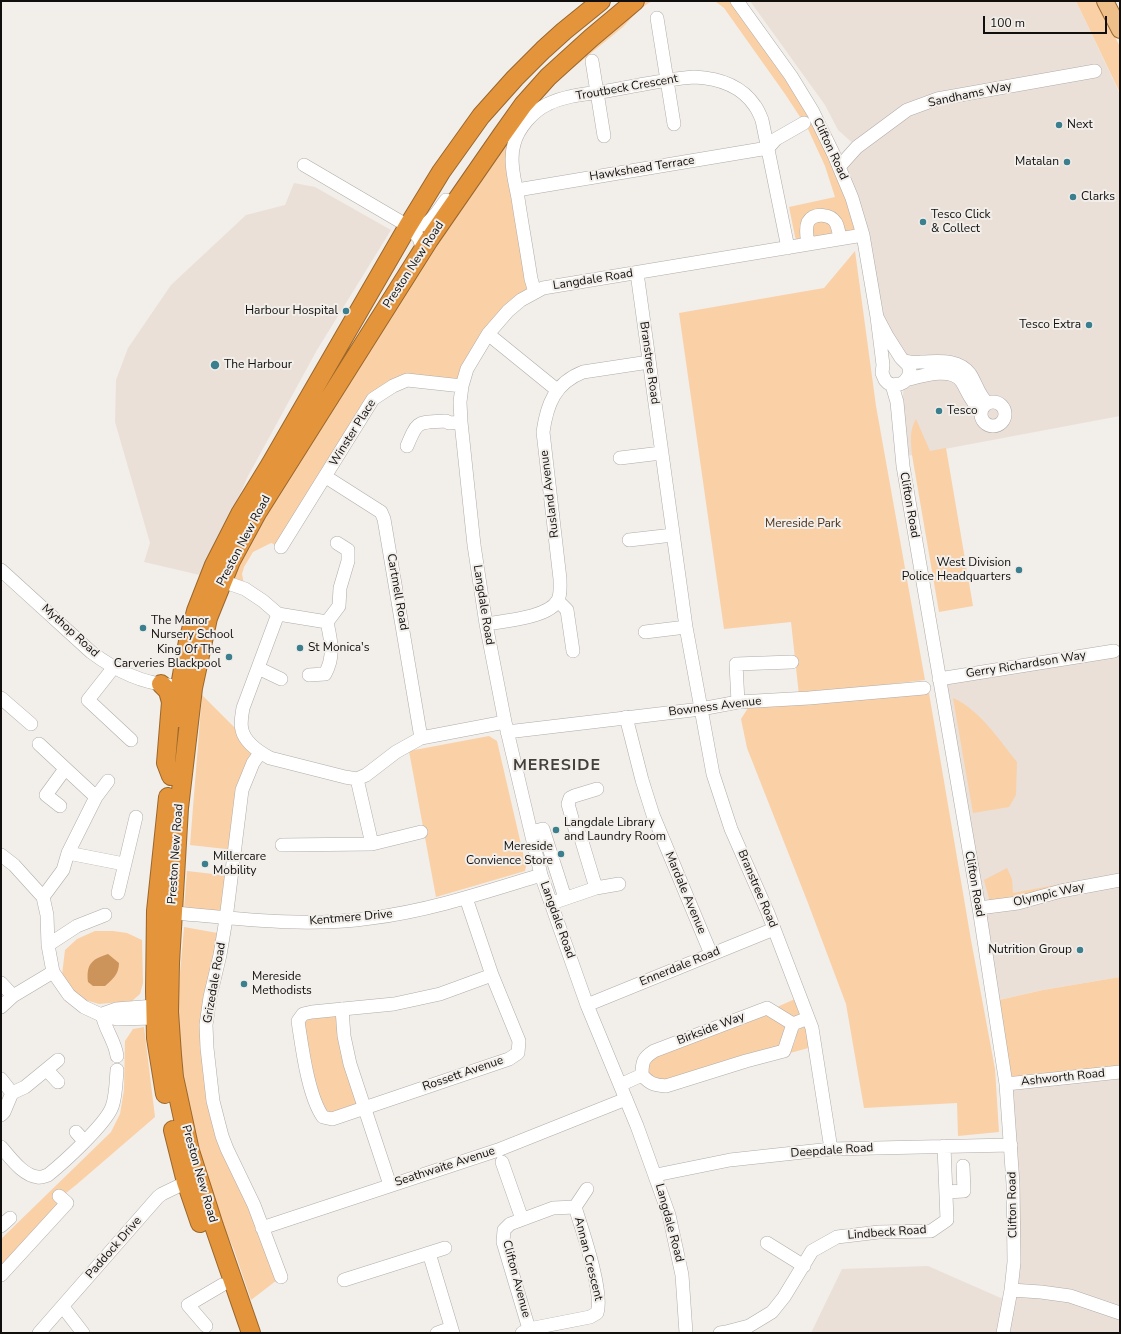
<!DOCTYPE html>
<html>
<head>
<meta charset="utf-8">
<style>
  body { margin:0 }
  #map { position:relative; width:1121px; height:1334px; overflow:hidden; background:#f2eeea; font-family:"Nunito Sans",sans-serif }
  canvas { display:block }
  .frame { position:absolute; inset:0; border:2px solid #100f0e; pointer-events:none }
  .scale { position:absolute; left:983px; top:16px; width:124px; height:18px; box-sizing:border-box; border:2px solid #100f0e; border-top:0; padding-left:5px; font-size:12px; line-height:14px; white-space:nowrap; color:#100f0e; -webkit-text-stroke:3px #f2eeea; paint-order:stroke }
</style>
</head>
<body>
<div id="map">
<canvas width="1121" height="1334"></canvas>
<div class="frame"></div>
<div class="scale">100 m</div>
</div>
<script>
const context = document.querySelector('canvas').getContext('2d');
context.lineJoin = 'round';
function fill(path, color) {
  context.fillStyle = color;
  context.fill(path, 'evenodd');
}
function stroke(path, color, width, dash) {
  context.strokeStyle = color;
  context.lineWidth = width;
  context.lineCap = dash ? 'butt' : 'round';
  context.setLineDash(dash || []);
  context.stroke(path);
}
function label(font, color, halo, rows, align = 'center') {
  context.font = font + ' "Nunito Sans",sans-serif';
  context.lineWidth = 4;
  context.setLineDash([]);
  context.textBaseline = 'middle';
  context.strokeStyle = halo;
  context.fillStyle = color;
  for (const [text, x, y, turn = 0] of rows) {
    context.save();
    context.translate(x, y);
    context.rotate((+turn || 0) * Math.PI / 180);
    context.textAlign = isNaN(turn) ? turn : align;
    if (halo) context.strokeText(text, 0, 0);
    context.fillText(text, 0, 0);
    context.restore();
  }
}
const built = new Path2D(`
  M 750,1 L 1076,1 L 1120,94 L 1120,416 L 902,457 L 900,437 L 904,382 L 908,377 L 887,336 L 839,167 L 857,147 L 838,130 L 825,105 Z
  M 294,183 L 315,187 L 391,230 L 317,350 L 248,476 L 204,576 L 144,562 L 150,543 L 115,422 L 116,380 L 128,348 L 171,285 L 246,215 L 285,205 Z
  M 1120,650 L 1120,977 L 1043,990 L 999,1000 L 942,678 Z
  M 1120,1072 L 1120,1333 L 811,1333 L 842,1269 L 928,1266 L 1010,1302 L 1006,1084 Z`);
const green = new Path2D(`
  M 635,1 L 652,1 L 641,8 L 623,27 L 563,76 L 532,108 L 514,132 L 535,292 L 508,311 L 462,386 L 407,380 L 373,399 L 281,547 L 271,543 L 253,552 L 244,567 L 242,574 L 245,589 L 222,581 L 523,105 Z
  M 715,1 L 737,1 L 813,112 L 863,235 L 797,246 L 789,207 L 835,197 L 825,166 L 808,129 L 785,94 L 724,8 Z
  M 1076,1 L 1098,1 L 1120,47 L 1120,93 Z
  M 855,251 L 876,406 L 925,680 L 799,695 L 791,622 L 724,629 L 679,313 L 824,288 Z
  M 916,419 L 930,451 L 946,448 L 973,606 L 939,612 L 912,455 C 911,441 909,431 916,419 Z
  M 929,693 L 971,940 L 995,1069 L 999,1132 L 958,1136 L 957,1103 L 864,1108 L 846,1004 L 808,903 L 747,748 L 741,719 L 748,708 Z
  M 202,695 L 260,753 L 253,763 L 235,850 L 190,845 Z
  M 953,698 C 979,709 1000,741 1017,762 L 1016,795 L 1009,807 L 973,813 Z
  M 489,736 L 497,741 L 526,866 L 525,871 L 436,897 L 409,751 Z
  M 1007,868 L 1012,879 L 1013,893 L 1071,882 L 1072,886 L 990,902 L 984,880 Z
  M 187,871 L 231,876 L 226,913 L 184,909 Z
  M 184,927 L 223,934 L 210,997 L 213,1101 L 281,1277 L 251,1300 L 234,1250 L 220,1218 L 195,1139 L 188,1106 L 180,1045 L 179,1016 L 179,985 Z
  M 95,931 L 113,931 L 127,933 L 142,940 L 143,983 L 140,994 L 132,1001 L 99,1004 L 82,999 L 72,991 L 62,975 L 65,950 L 77,939 Z
  M 1120,977 L 1120,1072 L 1012,1084 L 999,1000 L 1043,990 Z
  M 795,999 L 801,1017 L 794,1018 L 777,1007 Z
  M 767,1008 L 793,1024 L 784,1051 L 701,1074 L 649,1082 L 646,1056 Z
  M 342,1009 L 365,1107 L 332,1119 L 317,1109 L 303,1014 Z
  M 144,1027 L 155,1117 L 76,1185 L 66,1193 L 60,1191 L 56,1208 L 1,1269 L 1,1239 L 111,1132 L 120,1114 L 124,1090 L 125,1041 L 133,1029 Z
  M 805,1027 L 807,1029 L 812,1047 L 790,1053 L 795,1041 L 797,1031 L 801,1028 Z`);
const water = new Path2D(`
  M 108,954 L 119,963 C 119,974 113,979 105,986 L 93,986 L 88,982 C 86,964 92,959 108,954 Z`);
const minor = new Path2D(`
  M 737,1 L 791,76 L 813,112 L 834,155 L 852,198 L 863,235 L 877,317 L 883,365 L 882,373 L 885,380 L 888,383 L 892,385 L 900,384 L 904,382 L 908,377 L 910,371 L 908,365 L 901,358 L 887,336 L 877,317
  M 657,18 L 674,124
  M 592,61 L 604,136
  M 304,165 L 408,226 L 419,238 L 423,250
  M 839,167 L 857,147 L 907,110 L 937,99 L 1095,71
  M 517,190 L 768,148 L 776,139 L 804,123
  M 408,226 C 429,229 434,216 446,200
  M 808,244 C 807,237 805,229 808,222 C 814,212 831,214 836,223 C 838,227 839,233 840,238
  M 637,273 L 686,627 L 713,774 L 731,829 L 768,913 L 812,1028 L 831,1149
  M 535,292 L 531,279 C 527,252 522,225 518,198 C 515,182 509,161 514,144 C 518,128 533,111 548,104 C 566,95 588,94 607,91 C 636,86 665,79 694,77 C 717,78 741,85 755,106 C 758,110 760,115 762,120 L 788,248
  M 488,334 L 557,390
  M 905,361 C 910,362 916,363 921,362 C 937,362 958,358 970,374 C 976,383 978,394 987,403
  M 906,380 C 921,376 952,366 962,382 C 969,394 970,400 981,411
  M 892,385 L 897,402 L 903,466 L 979,908 L 1006,1084 L 1013,1184 L 1014,1262 L 1011,1290 L 1003,1333
  M981 414a12 12 0 1 1 24 0a12 12 0 1 1-24 0Z
  M 407,446 C 418,419 418,423 446,421 L 449,423 L 461,422
  M 620,458 L 661,453
  M 326,477 L 381,512 L 384,519 L 421,738
  M 629,540 L 673,535
  M 281,547 L 373,399 L 393,386 L 407,380 L 462,386
  M 1,570 L 91,652 C 115,670 140,683 169,685
  M 222,581 L 245,589 L 263,601 L 278,614 L 327,622 L 339,606 L 340,588 L 348,561 L 348,550 L 337,543
  M 558,601 L 567,610 L 573,651
  M 278,614 L 243,708 C 242,714 240,723 242,730 C 245,743 259,752 270,758 L 345,777 L 357,779 L 366,775 L 396,752 L 421,738 L 505,722
  M 486,624 C 503,621 549,618 558,600 C 561,594 560,586 560,579 L 543,432 C 547,404 555,383 583,372 L 649,362
  M 645,632 L 686,627
  M 114,667 L 88,700 L 131,740
  M 258,668 L 281,679
  M 309,675 L 325,674 C 335,656 331,641 327,622
  M 939,679 L 1114,651
  M 1,698 L 31,724
  M 738,702 L 736,664 L 792,662
  M 626,717 L 642,780 L 653,815 L 711,954
  M 507,732 L 701,709 L 738,702 L 809,698 L 924,688
  M 39,744 L 96,797
  M 260,753 L 253,763 L 242,790 L 226,919 L 220,955 L 210,997 L 206,1025 L 207,1048 L 213,1101 L 222,1136 L 227,1149 L 254,1205 L 281,1277
  M 357,779 L 372,844
  M 60,806 L 46,795 L 65,769
  M 531,832 L 543,829 L 565,898
  M 282,845 L 372,844 L 421,832
  M 68,853 L 124,864
  M 1,855 L 14,865 L 43,897 L 47,915 L 48,945 L 53,972 L 69,995 L 84,1007 L 99,1014 L 117,1019 L 155,1018
  M 596,888 L 580,835 L 575,829 L 568,804 L 570,798 L 574,796 L 597,789
  M 118,893 L 136,817
  M 43,897 L 63,870 L 68,853 L 96,797 L 108,781
  M 466,898 L 492,975 L 519,1041 L 518,1053 L 509,1059 L 332,1119 L 323,1117 C 308,1096 302,1047 298,1021 L 303,1014 L 312,1012 L 394,1004 L 440,994 L 492,975
  M 558,901 L 596,888 L 619,884
  M 979,908 L 1018,903 L 1061,891 L 1120,880
  M 165,912 C 233,918 302,928 371,918 C 429,911 485,892 541,875
  M 48,945 L 77,926 L 105,915
  M 1,983 L 13,996
  M 587,1005 L 774,929
  M 1,1007 L 13,996 L 53,972
  M 342,1009 L 344,1036 L 350,1064 L 390,1185
  M 102,1014 L 116,1009 L 155,1006
  M 102,1014 C 105,1030 115,1041 117,1056
  M 47,1070 L 58,1082
  M 642,1075 C 650,1084 654,1085 666,1086 L 746,1061 L 784,1051 L 793,1024
  M 1,1079 L 12,1093 L 4,1112 L 1,1115
  M 1006,1084 L 1120,1072
  M 620,1085 L 642,1075 C 642,1062 643,1058 654,1051 L 767,1008 L 793,1024 L 808,1018
  M 12,1093 L 25,1087 L 58,1060
  M 76,1132 L 84,1141
  M 1,1147 C 10,1157 23,1176 38,1177 C 41,1178 45,1176 48,1175 C 63,1163 105,1125 112,1107 C 116,1096 116,1082 117,1070
  M 502,1162 L 522,1219
  M 656,1175 L 730,1160 L 831,1149 L 1011,1145
  M 946,1192 L 964,1191 L 963,1166
  M 575,1207 L 587,1189
  M 1,1226 L 10,1218
  M 262,1228 L 498,1150 L 626,1099
  M 767,1243 L 804,1266
  M 429,1253 L 453,1333
  M 1,1275 L 67,1203 L 59,1196
  M 344,1280 L 445,1248
  M 1011,1290 L 1041,1292 L 1070,1296 L 1120,1313
  M 63,1307 L 83,1333
  M 206,1326 L 188,1305 L 222,1285
  M 39,1333 L 158,1197 L 162,1194 L 193,1179
  M 437,1333 L 451,1328
  M 522,1333 L 529,1329 L 590,1317 L 597,1313 C 604,1293 582,1229 575,1207 L 553,1208 L 510,1224 L 504,1230 L 503,1242 L 529,1329
  M 686,1333 L 682,1275 L 669,1215 L 637,1126 L 587,1005 L 541,875 L 505,722 L 486,624 L 474,545 L 461,422 L 460,402 L 462,386 L 467,369 L 488,334 L 508,311 L 521,300 L 543,288 L 863,235
  M 720,1333 L 726,1332 L 749,1326 L 772,1312 L 784,1297 L 812,1251 L 837,1237 L 879,1232 L 931,1231 L 947,1220 L 944,1146`);
const major = new Path2D(`
  M 1105,1 L 1120,30`);
const highway = new Path2D(`
  M 161,684 L 168,691 L 171,702 L 166,763 L 171,776
  M 179,718 L 180,686 L 188,641 L 196,611 L 214,565 L 240,514 L 270,465 L 408,226 L 441,172 L 481,116 L 515,78 L 543,50 L 564,31 L 601,1
  M 165,1094 L 156,1038 L 155,991 L 156,911 L 168,797
  M 173,1130 L 186,1182 L 200,1223
  M 251,1333 L 214,1226 L 190,1151 L 174,1077 L 172,1055 L 169,1012 L 170,963 L 179,808 L 193,688 L 208,618 L 231,561 L 257,513 L 429,240 L 501,136 L 523,105 L 548,77 L 591,38 L 635,1`);
const markers = [
  [1059,125,4,"#3b7e8e"],
  [1067,162,4,"#3b7e8e"],
  [1073,197,4,"#3b7e8e"],
  [923,222,4,"#3b7e8e"],
  [346,311,4,"#3b7e8e"],
  [1089,325,4,"#3b7e8e"],
  [215,365,5,"#3b7e8e"],
  [939,411,4,"#3b7e8e"],
  [1019,570,4,"#3b7e8e"],
  [143,628,4,"#3b7e8e"],
  [300,648,4,"#3b7e8e"],
  [229,657,4,"#3b7e8e"],
  [556,830,4,"#3b7e8e"],
  [561,854,4,"#3b7e8e"],
  [205,864,4,"#3b7e8e"],
  [1080,950,4,"#3b7e8e"],
  [244,984,4,"#3b7e8e"]
];
const streetNames = [
  ["Troutbeck Crescent",627,88,-10],
  ["Sandhams Way",970,95,-12],
  ["Clifton Road",830,149,65],
  ["Hawkshead Terrace",642,169,-9],
  ["Preston New Road",414,265,-57],
  ["Langdale Road",593,280,-9],
  ["Branstree Road",649,363,82],
  ["Winster Place",353,433,-58],
  ["Rusland Avenue",550,494,-97],
  ["Clifton Road",909,505,80],
  ["Preston New Road",244,541,-62],
  ["Cartmell Road",397,592,80],
  ["Langdale Road",483,605,81],
  ["Mythop Road",70,631,42],
  ["Gerry Richardson Way",1026,665,-9],
  ["Bowness Avenue",715,707,-7],
  ["Preston New Road",176,854,-86],
  ["Clifton Road",974,884,80],
  ["Branstree Road",757,889,67],
  ["Mardale Avenue",685,893,67],
  ["Olympic Way",1049,895,-13],
  ["Kentmere Drive",351,918,-5],
  ["Langdale Road",557,920,70],
  ["Ennerdale Road",680,967,-22],
  ["Grizedale Road",215,983,-80],
  ["Birkside Way",711,1029,-21],
  ["Rossett Avenue",463,1074,-19],
  ["Ashworth Road",1063,1078,-6],
  ["Deepdale Road",832,1151,-4],
  ["Seathwaite Avenue",445,1167,-18],
  ["Preston New Road",199,1174,74],
  ["Clifton Road",1013,1205,-91],
  ["Langdale Road",669,1223,75],
  ["Lindbeck Road",887,1233,-4],
  ["Paddock Drive",114,1248,-49],
  ["Annan Crescent",588,1259,76],
  ["Clifton Avenue",516,1279,75]
];
const poiNames = [
  ["Next",1067,125],
  ["Matalan",1059,162,"right"],
  ["Clarks",1081,197],
  ["Tesco Click",931,215],
  ["& Collect",931,229],
  ["Harbour Hospital",338,311,"right"],
  ["Tesco Extra",1081,325,"right"],
  ["The Harbour",224,365],
  ["Tesco",947,411],
  ["West Division",1011,563,"right"],
  ["Police Headquarters",1011,577,"right"],
  ["The Manor",151,621],
  ["Nursery School",151,635],
  ["St Monica's",308,648],
  ["King Of The",221,650,"right"],
  ["Carveries Blackpool",221,664,"right"],
  ["Langdale Library",564,823],
  ["and Laundry Room",564,837],
  ["Mereside",553,847,"right"],
  ["Convience Store",553,861,"right"],
  ["Millercare",213,857],
  ["Mobility",213,871],
  ["Nutrition Group",1072,950,"right"],
  ["Mereside",252,977],
  ["Methodists",252,991]
];
const parkNames = [
  ["Mereside Park",803,524]
];
const districtNames = [
  ["MERESIDE",557,766]
];
fill(built, '#eae0d7');
fill(green, '#fad0a7');
fill(water, '#cc945b');
stroke(minor, '#b0aca8', 14);
stroke(major, '#9a662b', 18);
stroke(highway, '#9a662b', 20);
stroke(minor, '#fff', 13);
stroke(major, '#efbf89', 16);
stroke(highway, '#e4953b', 18);
for (const [x, y, r, color] of markers) {
  const dot = new Path2D();
  dot.arc(x, y, r, 0, 2 * Math.PI);
  context.fillStyle = color;
  context.fill(dot);
  stroke(dot, '#f2eeea', 1.5);
}
label('12px', '#100f0e', '#f2eeea', streetNames);
label('12px', '#100f0e', '#f2eeea', poiNames, 'left');
label('12px', '#4a3118', '#f2eeea', parkNames);
context.letterSpacing = '1px';
label('bold 16px', '#423f3c', '#f2eeea', districtNames);
context.letterSpacing = '0px';
</script>
</body>
</html>
